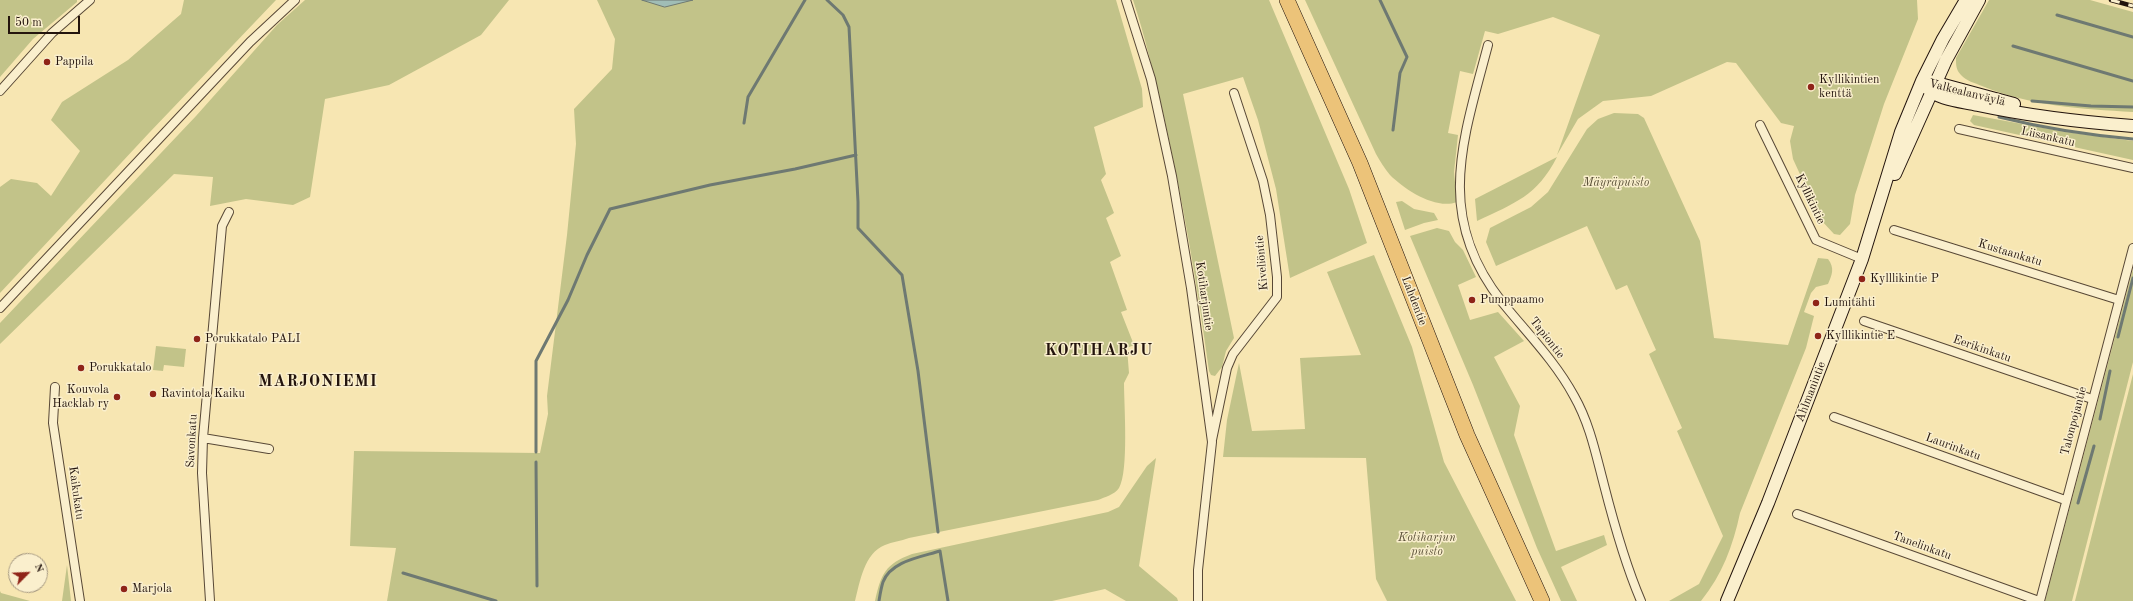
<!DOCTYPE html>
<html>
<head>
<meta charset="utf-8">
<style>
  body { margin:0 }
  #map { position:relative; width:2133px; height:601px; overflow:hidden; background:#f7e6b2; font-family:"Old Standard TT",serif }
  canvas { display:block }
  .north { position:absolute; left:8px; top:553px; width:40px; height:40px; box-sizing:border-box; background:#faefcd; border:1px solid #a49780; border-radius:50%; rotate:66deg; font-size:11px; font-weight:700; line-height:16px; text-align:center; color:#23140d }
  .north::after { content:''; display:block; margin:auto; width:14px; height:18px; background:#8f2418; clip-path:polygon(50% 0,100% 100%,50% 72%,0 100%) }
  .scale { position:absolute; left:8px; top:16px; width:72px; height:18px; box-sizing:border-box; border:2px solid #23140d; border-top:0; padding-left:5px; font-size:12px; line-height:14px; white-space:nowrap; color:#23140d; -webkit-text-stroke:3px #faefcd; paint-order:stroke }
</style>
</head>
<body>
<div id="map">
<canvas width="2133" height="601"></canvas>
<div class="north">N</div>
<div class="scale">50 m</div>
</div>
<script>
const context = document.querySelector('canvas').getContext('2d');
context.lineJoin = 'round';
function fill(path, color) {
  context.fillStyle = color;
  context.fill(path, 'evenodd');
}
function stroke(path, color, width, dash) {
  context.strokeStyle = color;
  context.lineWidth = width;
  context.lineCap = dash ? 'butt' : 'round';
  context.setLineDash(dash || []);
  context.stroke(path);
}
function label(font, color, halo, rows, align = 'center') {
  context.font = font + ' "Old Standard TT",serif';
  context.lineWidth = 3;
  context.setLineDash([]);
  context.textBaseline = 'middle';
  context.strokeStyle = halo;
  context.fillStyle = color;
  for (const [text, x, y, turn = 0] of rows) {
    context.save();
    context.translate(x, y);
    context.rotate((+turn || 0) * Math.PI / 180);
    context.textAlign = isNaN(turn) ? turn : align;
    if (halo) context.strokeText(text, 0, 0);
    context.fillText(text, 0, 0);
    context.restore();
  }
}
const green = new Path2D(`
  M 0,0 L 77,0 L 77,2 L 33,39 L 0,77 Z
  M 184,0 L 276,0 L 149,133 L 0,293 L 0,187 L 11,179 L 37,183 L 51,196 L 80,151 L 51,120 L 62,102 L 128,60 L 181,14 Z
  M 305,0 L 509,0 L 481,35 L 389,85 L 325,99 L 310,197 L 293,205 L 246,199 L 210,206 L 213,177 L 174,174 L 0,344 L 0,323 L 196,116 L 277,25 Z
  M 597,0 L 1116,0 L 1142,89 L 1143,107 L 1094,127 L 1106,174 L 1101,180 L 1114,213 L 1106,218 L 1121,256 L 1110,262 L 1127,310 L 1121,312 L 1134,345 L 1127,348 L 1129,373 L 1124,383 C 1124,405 1129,471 1119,488 C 1114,495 1105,497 1098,500 L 909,538 C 901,541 892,542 885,545 C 864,553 860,582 855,601 L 387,601 L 396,548 L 350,546 L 354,451 L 540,453 L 548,414 L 547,396 L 567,235 L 576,144 L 574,109 L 612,69 L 615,39 Z
  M 1133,0 L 1269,0 L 1349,189 L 1367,243 L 1290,278 L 1276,189 L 1258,120 L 1243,77 L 1183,94 L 1234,338 L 1226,351 L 1222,367 L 1215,376 L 1211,375 L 1209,371 C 1197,283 1182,195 1162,108 C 1153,72 1145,36 1133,0 Z
  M 1305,0 L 1917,0 L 1918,19 L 1884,104 L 1855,195 L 1850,224 L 1840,235 L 1834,234 L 1821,220 L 1793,159 L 1790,141 L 1794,126 L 1781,123 L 1736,63 L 1727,62 L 1651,96 L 1603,101 L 1578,119 L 1557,155 L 1600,35 L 1553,17 L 1498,34 L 1485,31 L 1473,74 L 1460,71 L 1448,133 L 1458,135 L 1454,172 L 1457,202 C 1436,210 1405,190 1390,175 C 1385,169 1380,161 1376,154 Z
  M 1989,0 L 2090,0 L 2133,12 L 2133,112 C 2082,109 2030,106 1982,86 C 1975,83 1966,81 1961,75 C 1956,70 1956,65 1956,58 Z
  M 1614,113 L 1638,114 L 1644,118 L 1700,241 L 1714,338 L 1788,345 L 1818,258 L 1828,259 C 1835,268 1832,275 1828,284 L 1816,287 L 1811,293 L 1804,312 L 1814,316 L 1806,348 L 1740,513 C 1733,546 1722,575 1701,601 L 1669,601 L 1699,584 L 1723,536 L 1677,431 L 1682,428 L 1649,354 L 1656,350 L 1627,285 L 1616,290 L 1587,226 L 1496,266 L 1486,242 L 1490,228 L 1531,207 L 1548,192 L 1587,129 L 1598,119 Z
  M 1973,115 L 2066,132 L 2133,141 L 2133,160 L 1974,125 L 1970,121 Z
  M 1557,157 C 1537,196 1515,203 1477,221 L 1475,199 Z
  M 1402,201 L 1414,209 L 1434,213 L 1438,220 L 1424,223 L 1405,230 L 1396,202 Z
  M 1437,228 L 1449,231 L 1455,242 L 1463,250 L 1476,277 L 1458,285 L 1470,320 L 1498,312 L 1524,341 L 1494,357 L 1520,406 L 1514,435 L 1556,551 L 1604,535 L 1607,545 L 1561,567 L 1577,601 L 1561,601 L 1537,548 L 1473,385 L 1410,236 Z
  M 1374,255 L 1412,347 L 1444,462 L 1516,601 L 1387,601 L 1376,579 L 1366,458 L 1223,457 L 1227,420 L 1239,363 L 1252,431 L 1305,429 L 1300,358 L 1361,355 L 1327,272 Z
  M 2133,269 L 2133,362 L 2072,601 L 2045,601 Z
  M 156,346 L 186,349 L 184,367 L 164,365 L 163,371 L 153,370 Z
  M 2133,374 L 2133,601 L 2075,601 Z
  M 1156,458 L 1139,566 L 1177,598 L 1178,601 L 1126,601 L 1105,589 L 1052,601 L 875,601 C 881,574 885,564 912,554 L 1108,512 L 1119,507 L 1147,466 Z
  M 67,565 L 71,601 L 62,601 Z
  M 0,591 L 1,593 L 30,601 L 0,601 Z`);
const water = new Path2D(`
  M 642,0 L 693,0 L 665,7 Z`);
const stream = new Path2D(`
  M 827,0 L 843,15 L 849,27 L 858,202 L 858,228 L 902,275 L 918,371 L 938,532
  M 1380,0 L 1407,57 L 1400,73 L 1393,130
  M 2057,15 L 2133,37
  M 2013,46 L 2133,81
  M 2032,101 L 2091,106 L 2133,107
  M 1999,117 C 2043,128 2088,135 2133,139
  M 744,123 L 748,97 L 805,0
  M 2118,337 L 2133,278
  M 2100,419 L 2110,371
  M 536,452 L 536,361 L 568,300 L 587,255 L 610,209 L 710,185 L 795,169 L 856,155
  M 536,462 L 537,586
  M 2078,503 L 2094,446
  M 403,573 L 496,601
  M 879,601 C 880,595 881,588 883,582 C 891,561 921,557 940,551 L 948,601`);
const street = new Path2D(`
  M 1126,0 L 1151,79 L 1172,176 L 1191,288 L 1212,442 L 1198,570 L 1198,601
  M 1488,45 C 1463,140 1434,216 1502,302 C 1527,333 1555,361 1574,396 C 1590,424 1596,455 1604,485 C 1614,524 1625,564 1641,601
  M 0,91 L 52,33 L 90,0
  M 1760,125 L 1816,240 L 1862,259
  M 1959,129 L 2133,168
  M 1894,230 L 2119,300
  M 0,308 L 250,42 L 295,0
  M 1864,321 L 2092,399
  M 55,387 L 53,423 L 80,601
  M 1834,417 L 2065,500
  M 203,438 L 269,449
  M 1212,440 L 1227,368 L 1233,354 L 1277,297 L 1277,277 L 1270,215 L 1263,181 L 1234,93
  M 1797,514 L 2039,601
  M 210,601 L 202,473 L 203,438 L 222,226 L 229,212
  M 2040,601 L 2133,248`);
const secondary = new Path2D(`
  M 1929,81 L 2014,104
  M 1926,87 C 1938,100 1961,101 1978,105 C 2029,116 2080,122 2133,126
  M 1895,174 L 1946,60 L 1979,0
  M 1727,601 L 1768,503 L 1862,259 L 1901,132 L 1922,81 L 1943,39 L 1966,0`);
const highway = new Path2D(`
  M 1287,0 L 1360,163 L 1467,435 L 1542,601`);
const rail = new Path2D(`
  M 2111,0 L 2133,6`);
const markers = [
  [47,62,4,"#8f2418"],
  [1811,87,4,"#8f2418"],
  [1862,279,4,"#8f2418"],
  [1472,300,4,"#8f2418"],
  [1816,303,4,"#8f2418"],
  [1818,336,4,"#8f2418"],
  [197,339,4,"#8f2418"],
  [81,368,4,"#8f2418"],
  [153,394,4,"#8f2418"],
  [117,397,4,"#8f2418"],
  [124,589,4,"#8f2418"]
];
const poiNames = [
  ["Pappila",55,62],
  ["Kyllikintien",1819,80],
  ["kenttä",1819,94],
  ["Kylllikintie P",1870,279],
  ["Pumppaamo",1480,300],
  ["Lumitähti",1824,303],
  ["Kylllikintie E",1826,336],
  ["Porukkatalo PALI",205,339],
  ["Porukkatalo",89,368],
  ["Kouvola",109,390,"right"],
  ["Hacklab ry",109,404,"right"],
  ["Ravintola Kaiku",161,394],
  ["Marjola",132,589]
];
const streetNames = [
  ["Valkealanväylä",1967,93,14],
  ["Liisankatu",2048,137,13],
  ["Kyllikintie",1810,199,64],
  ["Kustaankatu",2010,253,17],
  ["Kiveliöntie",1262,263,-95],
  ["Kotiharjuntie",1204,296,82],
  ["Lahdentie",1414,301,69],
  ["Tapiontie",1547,338,52],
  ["Eerikinkatu",1982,349,19],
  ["Ahlmanintie",1811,392,-69],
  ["Talonpojantie",2074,421,-75],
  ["Savonkatu",192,441,-87],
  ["Laurinkatu",1953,447,20],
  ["Kaikukatu",76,493,82],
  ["Tanelinkatu",1922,546,20]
];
const parkNames = [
  ["Mäyräpuisto",1616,183],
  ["Kotiharjun",1427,538],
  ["puisto",1427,552]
];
const districtNames = [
  ["KOTIHARJU",1099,351],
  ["MARJONIEMI",318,382]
];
fill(green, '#c2c389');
fill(water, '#a0bdb6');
stroke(water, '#6e7972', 1);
stroke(stream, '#6e7972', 3);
stroke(street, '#584836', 10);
stroke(secondary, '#23140d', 14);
stroke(highway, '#23140d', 16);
stroke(street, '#faefcd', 8);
stroke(secondary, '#faefcd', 12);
stroke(highway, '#ecc379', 15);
stroke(rail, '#23140d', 4.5);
stroke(rail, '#faefcd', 3, [9]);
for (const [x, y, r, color] of markers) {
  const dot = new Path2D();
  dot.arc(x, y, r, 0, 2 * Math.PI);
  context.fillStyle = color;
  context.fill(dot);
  stroke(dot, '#faefcd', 1.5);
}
label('12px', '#23140d', '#faefcd', poiNames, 'left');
label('12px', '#23140d', '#faefcd', streetNames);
label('italic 12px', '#5b5138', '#faefcd', parkNames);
context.letterSpacing = '1px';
label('bold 16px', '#23140d', '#faefcd', districtNames);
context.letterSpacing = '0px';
</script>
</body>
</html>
